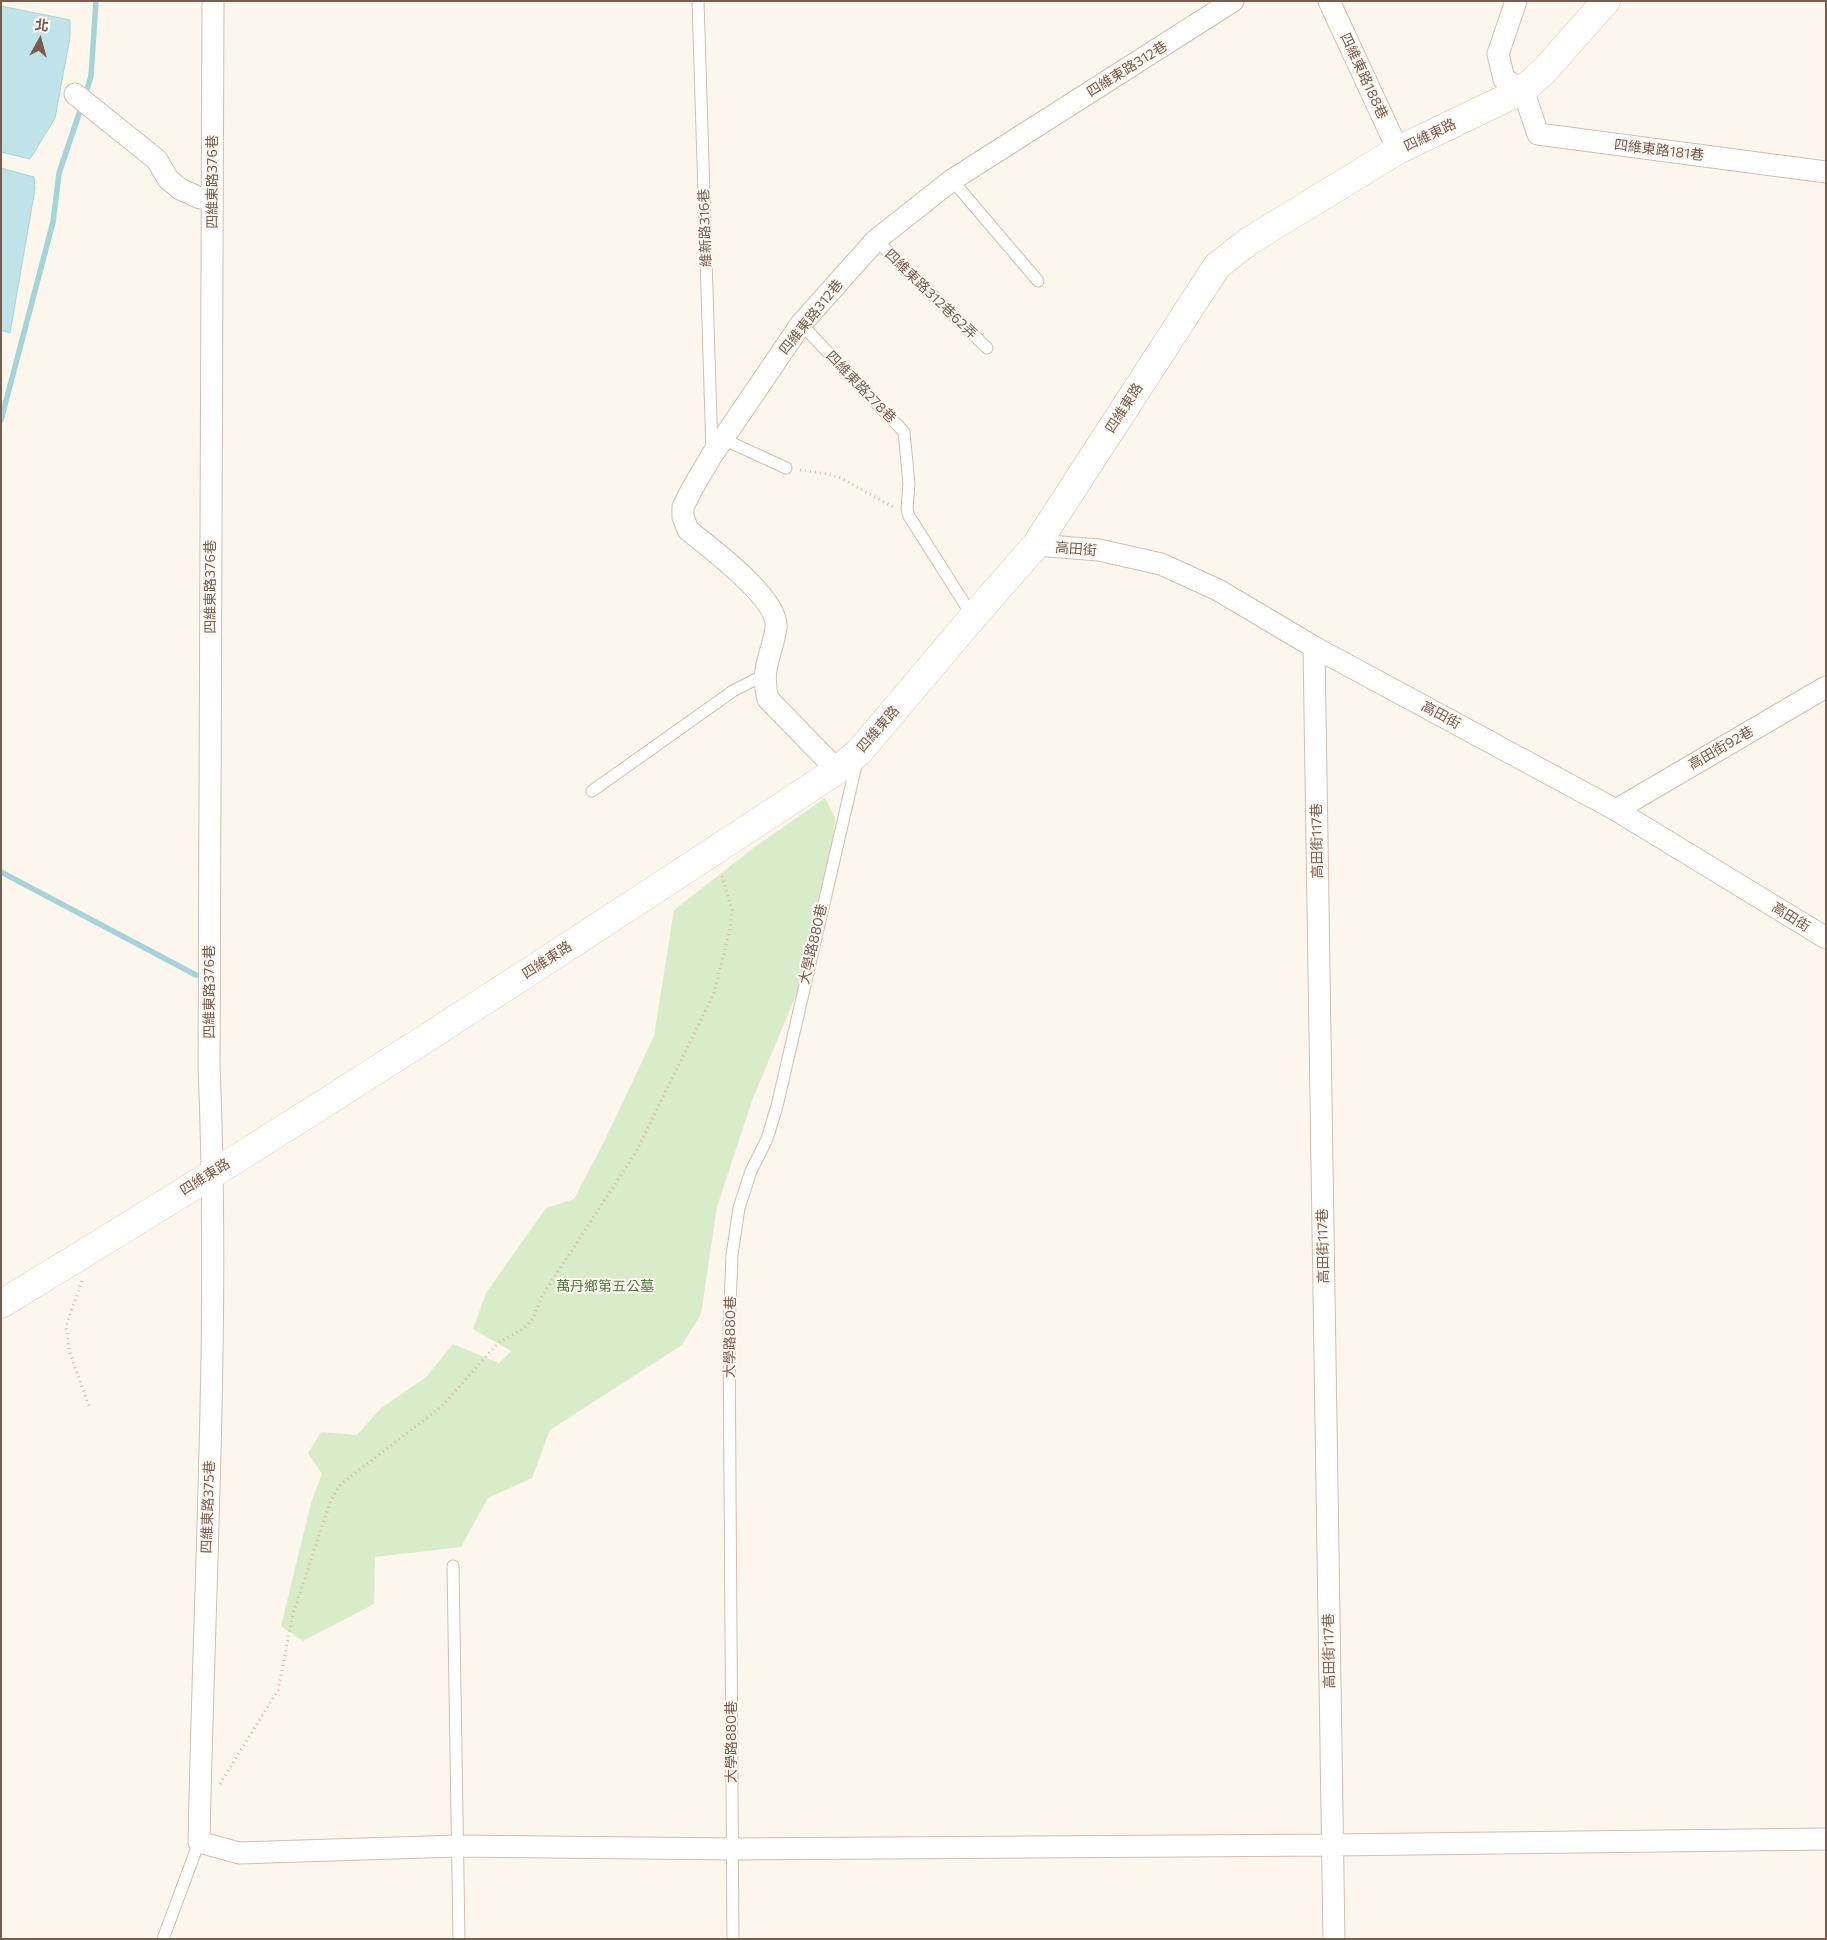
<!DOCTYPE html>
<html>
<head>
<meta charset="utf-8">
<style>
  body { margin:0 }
  #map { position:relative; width:1827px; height:1940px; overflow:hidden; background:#fdf6ec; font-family:Commissioner,"Noto Sans TC",sans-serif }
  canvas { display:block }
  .frame { position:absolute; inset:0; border:2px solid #7a5c4d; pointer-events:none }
  .north { position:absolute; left:15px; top:15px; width:50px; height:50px; -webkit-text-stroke:4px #fffaf3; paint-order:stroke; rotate:7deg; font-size:14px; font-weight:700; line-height:20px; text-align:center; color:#7a5c4d }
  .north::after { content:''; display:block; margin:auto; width:18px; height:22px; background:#7a5c4d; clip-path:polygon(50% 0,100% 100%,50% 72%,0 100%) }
</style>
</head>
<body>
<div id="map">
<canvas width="1827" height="1940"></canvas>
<div class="frame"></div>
<div class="north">北</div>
</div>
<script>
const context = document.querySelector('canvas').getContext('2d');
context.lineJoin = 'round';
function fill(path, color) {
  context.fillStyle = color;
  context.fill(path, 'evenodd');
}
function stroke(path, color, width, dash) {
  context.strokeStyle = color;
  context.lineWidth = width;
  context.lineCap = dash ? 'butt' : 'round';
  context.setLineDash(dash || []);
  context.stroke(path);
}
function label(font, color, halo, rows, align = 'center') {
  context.font = font + ' Commissioner,"Noto Sans TC",sans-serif';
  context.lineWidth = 4;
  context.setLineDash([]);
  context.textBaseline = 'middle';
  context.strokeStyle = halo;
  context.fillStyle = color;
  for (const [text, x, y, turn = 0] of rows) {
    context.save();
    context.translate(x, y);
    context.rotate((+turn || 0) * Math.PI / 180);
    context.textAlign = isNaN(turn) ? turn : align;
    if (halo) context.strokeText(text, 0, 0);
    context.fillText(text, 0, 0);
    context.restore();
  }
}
const green = new Path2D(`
  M 825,798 L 835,817 L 828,887 L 797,993 L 753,1098 L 717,1207 L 701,1314 L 682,1345 L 550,1430 L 532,1478 L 488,1498 L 461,1547 L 375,1557 L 374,1604 L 303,1641 L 281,1626 L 311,1503 L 322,1474 L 308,1453 L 321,1432 L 357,1435 L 380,1409 L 426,1377 L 453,1344 L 499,1363 L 511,1351 L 473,1329 L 486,1293 L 546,1208 L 574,1199 L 605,1140 L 654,1036 L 674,910 L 756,846 Z`);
const water = new Path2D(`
  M 1,6 L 70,20 L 70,37 L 55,118 L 30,159 L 1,152 Z
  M 1,168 L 34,177 L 35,189 L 10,333 L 1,330 Z`);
const stream = new Path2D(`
  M 85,96 L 91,76 L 96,1
  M 1,420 L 53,222 L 59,173 L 82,105
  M 1,872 L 196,975`);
const path = new Path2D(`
  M 800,470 L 827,474 L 841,478 L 893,507
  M 82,1281 L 66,1326 L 69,1350 L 90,1409
  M 220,1784 L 278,1690 L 293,1614 L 331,1500 L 341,1484 L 442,1406 L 498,1343 L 523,1329 L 533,1319 L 542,1296 L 636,1152 L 714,993 L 730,929 L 732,910 L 721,873`);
const lane = new Path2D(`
  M 698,1 L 712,452
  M 952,180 L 1038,281
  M 876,240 L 987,348
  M 801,324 L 904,432 L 909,484 L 907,509 L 909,516 L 973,617
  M 723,439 L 786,468
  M 592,791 L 733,691 L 754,680 L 765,678
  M 453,1566 L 459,1939
  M 163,1939 L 199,1842
  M 733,1939 L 729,1329 L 732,1255 L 739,1208 L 751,1171 L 767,1139 L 777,1106 L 857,761`);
const street = new Path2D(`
  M 213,1 L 209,1067 C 220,1325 204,1584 199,1842 L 239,1853 L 457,1846 L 732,1849 L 1332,1845 L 1826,1839
  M 1329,1 L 1398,150
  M 1516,1 L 1498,54 L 1504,79 L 1523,90 L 1538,134 L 1826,172
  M 75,94 L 157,160 L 168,179 L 180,189 L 200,198 L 212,198
  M 1036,545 L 1099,550 L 1161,564 L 1218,590 L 1314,647 L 1616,810 L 1826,938
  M 1314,647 L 1334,1939
  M 837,770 L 768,699 C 760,669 772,655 776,628 C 780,599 709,547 688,530 L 683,517 L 683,507 L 692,489 L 712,455 L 801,324 L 876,240 L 952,180 L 1233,1
  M 1616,810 L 1826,687`);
const secondary = new Path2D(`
  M 1,1304 C 284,1133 561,952 837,770 L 859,752 L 973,617 L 1036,545 L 1217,266 L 1249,241 L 1398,150 L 1523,90 L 1544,71 L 1606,1`);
const streetNames = [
  ["四維東路312巷",1127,69,-32],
  ["四維東路188巷",1364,76,65],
  ["四維東路",1430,135,-26],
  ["四維東路181巷",1659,150,7],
  ["四維東路376巷",212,182,-90],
  ["維新路316巷",705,228,-92],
  ["四維東路312巷62弄",931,294,44],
  ["四維東路312巷",811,317,-51],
  ["四維東路278巷",861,387,46],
  ["四維東路",1124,408,-57],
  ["高田街",1076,549,5],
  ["四維東路376巷",210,587,-90],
  ["高田街",1441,715,28],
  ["四維東路",878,729,-49],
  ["高田街92巷",1721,748,-30],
  ["高田街117巷",1317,841,-91],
  ["高田街",1791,917,32],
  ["大學路880巷",813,944,-77],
  ["四維東路",547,960,-33],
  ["四維東路376巷",209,992,-90],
  ["四維東路",205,1177,-32],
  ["高田街117巷",1323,1246,-91],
  ["大學路880巷",730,1337,-89],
  ["四維東路375巷",208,1507,-88],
  ["高田街117巷",1329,1651,-91],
  ["大學路880巷",731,1742,-90]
];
const parkNames = [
  ["萬丹鄉第五公墓",605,1286]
];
fill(green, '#d8ecc9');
fill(water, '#bfe3e8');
stroke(water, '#a5d3da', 1);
stroke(stream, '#a5d3da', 5.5);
stroke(lane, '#d1beb0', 13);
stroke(street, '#d1beb0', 23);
stroke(secondary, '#d6c0b0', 29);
stroke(path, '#d9b8a5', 3, [1, 4]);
stroke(lane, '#fff', 11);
stroke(street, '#fff', 21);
stroke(secondary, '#fff', 28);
label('14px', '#7a5c4d', '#fffaf3', streetNames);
label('14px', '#537a41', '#fffaf3', parkNames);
</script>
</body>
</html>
